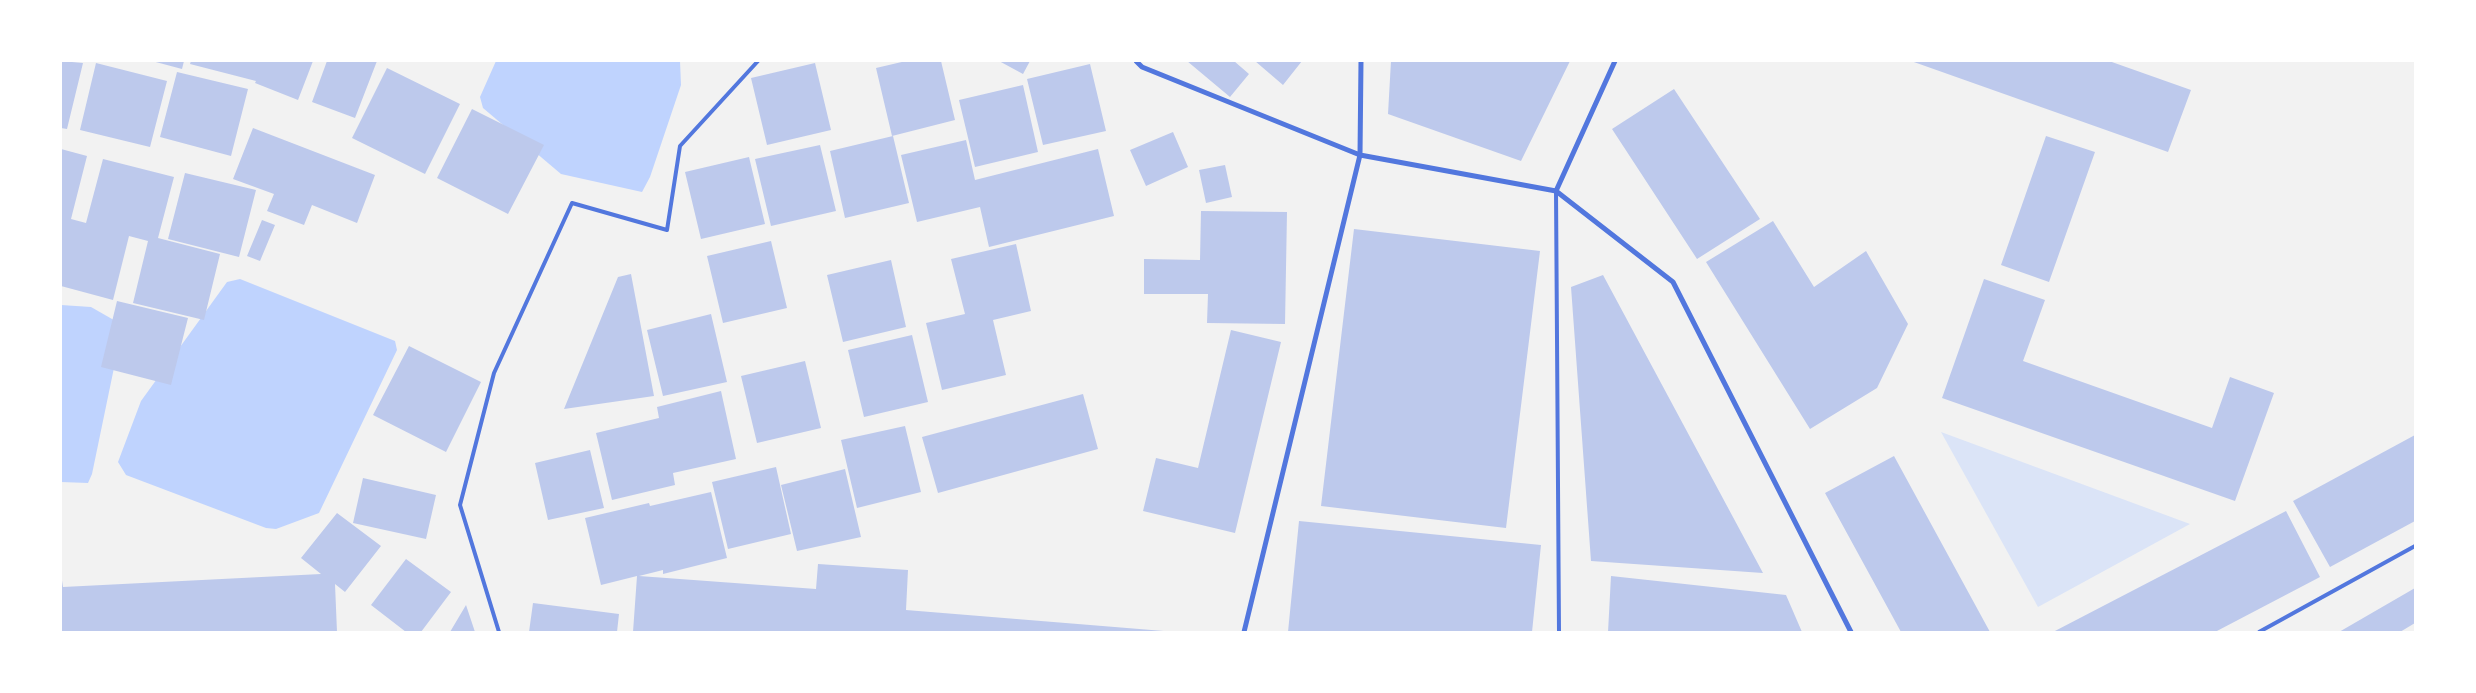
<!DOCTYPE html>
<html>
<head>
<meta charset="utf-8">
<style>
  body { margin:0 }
  #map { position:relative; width:2476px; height:693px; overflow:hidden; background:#f2f2f2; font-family:Helvetica,sans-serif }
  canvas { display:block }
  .frame { position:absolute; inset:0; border:62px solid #fff; pointer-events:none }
</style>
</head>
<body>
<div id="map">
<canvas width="2476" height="693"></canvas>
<div class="frame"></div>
</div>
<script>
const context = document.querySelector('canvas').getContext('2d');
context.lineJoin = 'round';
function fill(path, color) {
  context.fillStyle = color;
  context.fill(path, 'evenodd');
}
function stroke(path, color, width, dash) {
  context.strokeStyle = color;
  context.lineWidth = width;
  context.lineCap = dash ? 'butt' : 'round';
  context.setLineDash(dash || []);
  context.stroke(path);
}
const green = new Path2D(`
  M 1941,432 L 2190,524 L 2038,607 Z`);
const water = new Path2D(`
  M 496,61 L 680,61 L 681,85 L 650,177 L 642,192 L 561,174 L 483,108 L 480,97 Z
  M 240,279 L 395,341 L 397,350 L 319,513 L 276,529 L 266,528 L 126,475 L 118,462 L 141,401 L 227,282 Z
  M 61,305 L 91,307 L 119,323 L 121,334 L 92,474 L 88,483 L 61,482 Z`);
const building = new Path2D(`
  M 61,61 L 83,63 L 67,129 L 61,128 Z
  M 152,61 L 184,61 L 182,69 Z
  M 191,61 L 313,61 L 298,100 L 255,83 L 256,81 L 190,64 Z
  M 327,61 L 377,61 L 355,118 L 312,102 Z
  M 906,61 L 941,61 L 955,120 L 892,136 L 876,68 Z
  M 999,61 L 1030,61 L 1023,74 Z
  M 1187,61 L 1234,61 L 1249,74 L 1230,97 Z
  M 1255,61 L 1302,61 L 1283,85 Z
  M 1391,61 L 1570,61 L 1521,161 L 1388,114 Z
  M 1911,61 L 2109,61 L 2191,90 L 2168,152 Z
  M 96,63 L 167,81 L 150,147 L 80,130 Z
  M 815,63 L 831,130 L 767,145 L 751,78 Z
  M 1090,64 L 1106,131 L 1043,145 L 1027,79 Z
  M 387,68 L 460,104 L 425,174 L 352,138 Z
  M 177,72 L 248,89 L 231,156 L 160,137 Z
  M 1023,85 L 1038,152 L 975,167 L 959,100 Z
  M 1674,89 L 1760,219 L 1697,259 L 1612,129 Z
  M 472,109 L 544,145 L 508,214 L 437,178 Z
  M 253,128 L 375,175 L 357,223 L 312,205 L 304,225 L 267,211 L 274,194 L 233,179 Z
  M 1173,132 L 1188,167 L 1146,186 L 1130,150 Z
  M 893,136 L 909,203 L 845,218 L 830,151 Z
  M 2046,136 L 2095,152 L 2049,282 L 2001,265 Z
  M 966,140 L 975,180 L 1098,149 L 1114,216 L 989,247 L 980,207 L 917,222 L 901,155 Z
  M 820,145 L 836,211 L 771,226 L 755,159 Z
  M 61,149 L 87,156 L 71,219 L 86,223 L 103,159 L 174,177 L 158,238 L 220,254 L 204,320 L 133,303 L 148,241 L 129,236 L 113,300 L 61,286 Z
  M 749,157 L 765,224 L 701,239 L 685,172 Z
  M 1225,165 L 1232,197 L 1206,203 L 1199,170 Z
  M 185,173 L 256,190 L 239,257 L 168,239 Z
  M 1201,211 L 1287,212 L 1285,324 L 1207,323 L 1208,294 L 1144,294 L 1144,259 L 1200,260 Z
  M 262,220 L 275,225 L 260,261 L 247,256 Z
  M 1773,221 L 1814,287 L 1866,251 L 1908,324 L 1877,388 L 1810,429 L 1706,262 Z
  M 1354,229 L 1540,251 L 1506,528 L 1321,506 Z
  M 771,241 L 787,308 L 723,323 L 707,256 Z
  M 1016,244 L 1031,311 L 993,320 L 1006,375 L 942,390 L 926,323 L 965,314 L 951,259 Z
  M 891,260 L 906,327 L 843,342 L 827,275 Z
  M 631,274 L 654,396 L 564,409 L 618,277 Z
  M 1603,275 L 1763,573 L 1591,561 L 1571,287 Z
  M 1984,279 L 2045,300 L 2023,361 L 2212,428 L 2230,377 L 2274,393 L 2235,501 L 1942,398 Z
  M 117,301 L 188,318 L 171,385 L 101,367 Z
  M 711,314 L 727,382 L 663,396 L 647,330 Z
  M 1231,330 L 1281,342 L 1235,533 L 1143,511 L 1156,458 L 1198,468 Z
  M 912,335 L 928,402 L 864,417 L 848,350 Z
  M 409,346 L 481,382 L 446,452 L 373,415 Z
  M 805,361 L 821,428 L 757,443 L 741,376 Z
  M 721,391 L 736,459 L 673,473 L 675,485 L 612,500 L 596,433 L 659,418 L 657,407 Z
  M 1083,394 L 1098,449 L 938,493 L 922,437 Z
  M 905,426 L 921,492 L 857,508 L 841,440 Z
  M 2415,435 L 2415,521 L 2330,567 L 2293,501 Z
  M 590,450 L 604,508 L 548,520 L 535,463 Z
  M 1894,456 L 1990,632 L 1901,632 L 1825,493 Z
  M 776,467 L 791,534 L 728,549 L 712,482 Z
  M 845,469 L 861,537 L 797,551 L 781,485 Z
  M 363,478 L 436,495 L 426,539 L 353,523 Z
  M 711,492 L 727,558 L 663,574 L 663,570 L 639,576 L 816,589 L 818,564 L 908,570 L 906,610 L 1176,632 L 633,632 L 637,576 L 601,585 L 585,518 L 649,503 L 650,506 Z
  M 2286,511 L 2320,577 L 2215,632 L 2053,632 Z
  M 337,513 L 381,546 L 345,592 L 335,584 L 337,632 L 61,632 L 61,574 L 63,587 L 321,574 L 301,558 Z
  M 1299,521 L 1541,545 L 1532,632 L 1288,632 Z
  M 406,559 L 451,592 L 421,632 L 406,632 L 371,605 Z
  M 1611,576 L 1786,595 L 1802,632 L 1608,632 Z
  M 2415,588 L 2415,623 L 2400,632 L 2339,632 Z
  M 533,603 L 619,614 L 617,632 L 529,632 Z
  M 466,605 L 475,632 L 450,632 Z`);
const service = new Path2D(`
  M 1556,191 L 1559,632
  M 499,632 L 460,505 L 494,373 L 572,203 L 667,230 L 680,146 L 758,61
  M 2259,632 L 2415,546`);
const minor = new Path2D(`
  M 1136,61 L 1142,67 L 1360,155 L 1556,191 L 1673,282 L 1851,632
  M 1556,191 L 1615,61
  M 1244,632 L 1360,155 L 1361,61`);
fill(green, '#dbe4f7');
fill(water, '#bfd3fe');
fill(building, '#bdc9ec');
stroke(service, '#5277de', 4);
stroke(minor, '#5277de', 5);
</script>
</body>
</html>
